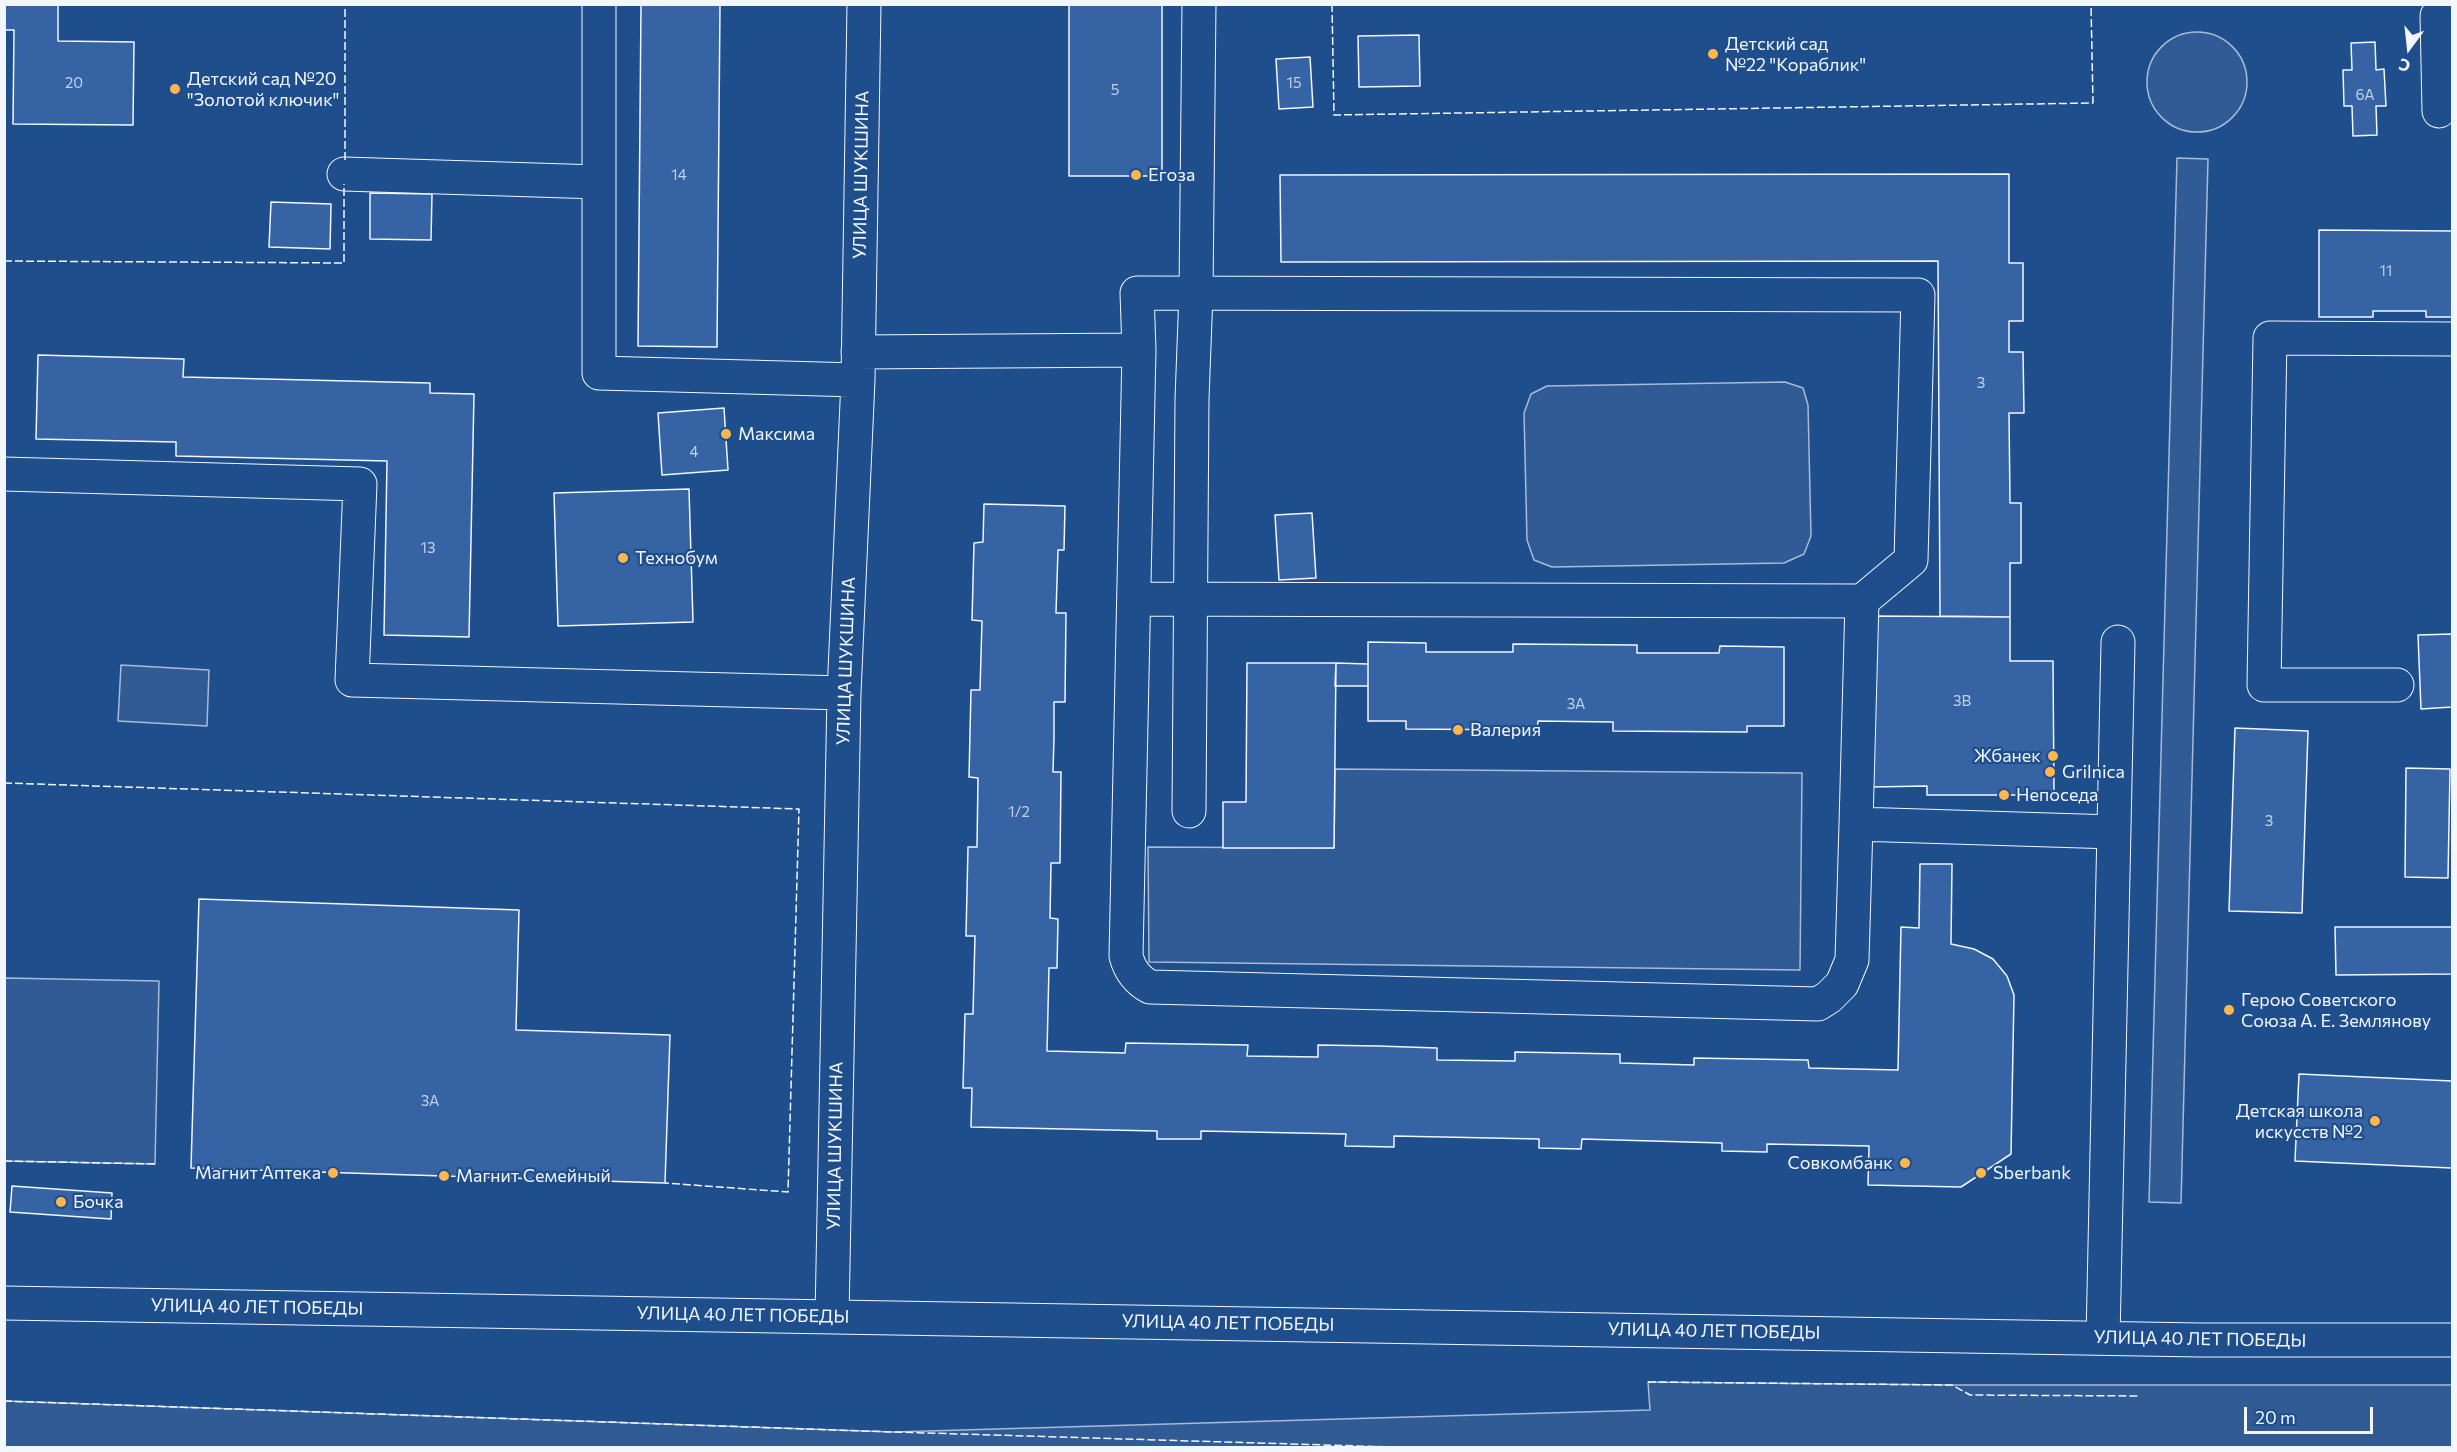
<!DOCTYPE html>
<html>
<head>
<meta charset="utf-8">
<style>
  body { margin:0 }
  #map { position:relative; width:2457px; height:1452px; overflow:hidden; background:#1f4e8c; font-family:Commissioner,sans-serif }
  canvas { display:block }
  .frame { position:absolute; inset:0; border:6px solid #f2f6ff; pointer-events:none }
  .north { position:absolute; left:2379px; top:18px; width:60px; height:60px; -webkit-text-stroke:4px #1f4e8c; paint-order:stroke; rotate:195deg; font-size:16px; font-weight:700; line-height:24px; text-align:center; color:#f2f6ff }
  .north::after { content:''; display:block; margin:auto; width:21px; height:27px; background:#f2f6ff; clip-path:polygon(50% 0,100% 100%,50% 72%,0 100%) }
  .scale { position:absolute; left:2244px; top:1407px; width:129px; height:27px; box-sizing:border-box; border:3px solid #f2f6ff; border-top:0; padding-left:8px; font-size:18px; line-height:21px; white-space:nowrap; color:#f2f6ff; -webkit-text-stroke:4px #1f4e8c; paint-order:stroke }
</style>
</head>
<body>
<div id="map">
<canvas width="2457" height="1452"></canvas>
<div class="frame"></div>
<div class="north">С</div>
<div class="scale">20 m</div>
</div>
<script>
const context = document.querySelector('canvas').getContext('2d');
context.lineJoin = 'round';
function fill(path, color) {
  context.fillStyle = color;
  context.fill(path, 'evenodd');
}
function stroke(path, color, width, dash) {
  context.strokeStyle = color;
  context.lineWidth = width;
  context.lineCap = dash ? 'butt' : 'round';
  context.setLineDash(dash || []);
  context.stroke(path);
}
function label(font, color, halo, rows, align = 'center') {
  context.font = font + ' Commissioner,sans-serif';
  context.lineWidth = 4.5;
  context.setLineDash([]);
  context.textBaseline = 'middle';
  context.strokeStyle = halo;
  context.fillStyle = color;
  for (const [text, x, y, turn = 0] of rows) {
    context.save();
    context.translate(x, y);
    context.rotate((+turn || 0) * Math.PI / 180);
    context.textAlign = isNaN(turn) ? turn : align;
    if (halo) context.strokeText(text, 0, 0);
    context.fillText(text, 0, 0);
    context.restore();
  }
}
const built = new Path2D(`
  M2147 82a50 50 0 1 1 100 0a50 50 0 1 1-100 0Z
  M 2177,158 L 2208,159 L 2181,1203 L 2149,1202 Z
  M 1785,382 L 1803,388 L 1808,405 L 1811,536 L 1804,554 L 1784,563 L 1552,567 L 1534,560 L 1527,540 L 1524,413 L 1531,394 L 1547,386 Z
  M 121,665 L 209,670 L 207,726 L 118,721 Z
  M 1335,769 L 1802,773 L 1800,970 L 1149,962 L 1148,847 L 1334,848 Z
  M 5,978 L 159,981 L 155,1164 L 5,1161 Z
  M 1648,1382 L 1952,1385 L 2452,1385 L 2452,1447 L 4,1447 L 5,1401 L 893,1432 L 1650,1410 Z`);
const building = new Path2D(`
  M 4,4 L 58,4 L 58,41 L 134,42 L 133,125 L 13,124 L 14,30 L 4,30 Z
  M 641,4 L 720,4 L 717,347 L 638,346 Z
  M 1069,4 L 1162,4 L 1162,176 L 1069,176 Z
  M 1419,35 L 1420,86 L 1359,87 L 1358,36 Z
  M 2375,42 L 2376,70 L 2384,69 L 2386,106 L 2376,106 L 2377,135 L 2353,136 L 2352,106 L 2344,106 L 2343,70 L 2352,70 L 2351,43 Z
  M 1310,57 L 1313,107 L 1279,109 L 1276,59 Z
  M 2009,174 L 2009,263 L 2023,263 L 2023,321 L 2009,321 L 2009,352 L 2023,352 L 2024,413 L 2009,413 L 2010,503 L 2021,503 L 2021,563 L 2010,563 L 2010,617 L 1940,616 L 1938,261 L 1281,262 L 1280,175 Z
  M 370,193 L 432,194 L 431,240 L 370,239 Z
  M 271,202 L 331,204 L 330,249 L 269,247 Z
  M 2319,230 L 2452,231 L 2452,317 L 2426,317 L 2426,311 L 2373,311 L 2373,317 L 2319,317 Z
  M 38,355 L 184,359 L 183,377 L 430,383 L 430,393 L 474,394 L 469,637 L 384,635 L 387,461 L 176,456 L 176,442 L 36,439 Z
  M 724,408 L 728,470 L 662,475 L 658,413 Z
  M 689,489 L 693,622 L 558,626 L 554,493 Z
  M 984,504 L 1065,506 L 1064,550 L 1058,550 L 1056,613 L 1066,613 L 1065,702 L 1054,702 L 1054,737 L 1053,772 L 1061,772 L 1060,863 L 1051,863 L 1050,918 L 1058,919 L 1057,968 L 1049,968 L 1047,1051 L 1125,1053 L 1126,1043 L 1248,1045 L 1247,1056 L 1318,1057 L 1318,1045 L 1378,1046 L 1437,1048 L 1437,1060 L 1515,1061 L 1515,1052 L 1620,1054 L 1620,1063 L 1694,1065 L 1694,1058 L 1808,1060 L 1809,1068 L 1898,1070 L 1901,927 L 1919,928 L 1920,864 L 1952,864 L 1951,944 L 1974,949 L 1993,959 L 2007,976 L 2014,995 L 2011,1154 L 1961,1187 L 1868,1185 L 1869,1146 L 1767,1144 L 1767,1152 L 1722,1151 L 1722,1143 L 1582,1139 L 1581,1149 L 1539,1148 L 1539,1139 L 1394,1136 L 1394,1147 L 1345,1146 L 1346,1134 L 1201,1131 L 1201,1139 L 1157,1139 L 1157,1131 L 971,1127 L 972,1088 L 963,1088 L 965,1014 L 973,1014 L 975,936 L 966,936 L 968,847 L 977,847 L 978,778 L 969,777 L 971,690 L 980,690 L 982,621 L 972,620 L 974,543 L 983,542 Z
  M 1312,513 L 1316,578 L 1279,580 L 1275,515 Z
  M 1871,616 L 2010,617 L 2010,661 L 2053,661 L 2054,795 L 1927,795 L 1927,786 L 1871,787 Z
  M 2452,634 L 2452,707 L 2421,709 L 2418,635 Z
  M 1368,642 L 1426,643 L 1426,652 L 1513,652 L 1513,644 L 1637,645 L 1637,653 L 1719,653 L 1720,646 L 1784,647 L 1784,726 L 1747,726 L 1747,732 L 1613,731 L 1613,722 L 1538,721 L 1537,730 L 1406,729 L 1406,721 L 1368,721 Z
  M 1247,663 L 1336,663 L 1334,848 L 1223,848 L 1223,802 L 1246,802 Z
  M 1336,663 L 1368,664 L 1368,686 L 1335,686 Z
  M 2235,728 L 2308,731 L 2302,913 L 2229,911 Z
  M 2406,768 L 2450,769 L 2448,878 L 2405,877 Z
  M 199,899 L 519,910 L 516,1030 L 670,1035 L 665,1183 L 191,1168 Z
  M 2335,927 L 2452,927 L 2452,974 L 2336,975 Z
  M 2299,1074 L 2452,1081 L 2452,1168 L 2295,1161 Z
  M 12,1186 L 112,1193 L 111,1219 L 10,1212 Z`);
const minor = new Path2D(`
  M 599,4 L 599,373 L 858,380
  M 2439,111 L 2437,16 L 2451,4
  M 344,174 L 599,182
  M 1139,350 L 1137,293 L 1918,295 L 1911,560 L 1862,601 L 1856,824
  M 858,352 L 1139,350 L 1126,956 C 1130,971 1137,980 1150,987 L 1818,1004 L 1829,997 L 1842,984 L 1852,960 L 1856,824 L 2114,832
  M 4,474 L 360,484 L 352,680 L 844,693
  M 1134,599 L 1862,601
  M 2397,685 L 2264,685 L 2270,338 L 2452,339
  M 1189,811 L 1192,399 L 1196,293 L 1199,4
  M 4,1303 L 2200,1340 L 2452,1340
  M 832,1317 L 844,693 L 858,380 L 864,4
  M 2103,1338 L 2118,642`);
const fence = new Path2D(`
  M 1332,4 L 1334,115 L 2093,103 L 2091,4
  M 345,160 L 345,4
  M 4,261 L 344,263 L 344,184
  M 4,783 L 799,809 L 788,1192 L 665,1183
  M 4,1161 L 155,1164
  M 1648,1382 L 1952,1385 L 1970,1395 L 2140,1396
  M 4,1401 L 893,1432 L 1425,1448`);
const markers = [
  [1713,54,6,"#ffb74d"],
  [175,89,6,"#ffb74d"],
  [1136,175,6,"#ffb74d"],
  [726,434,6,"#ffb74d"],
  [623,558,6,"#ffb74d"],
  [1458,730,6,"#ffb74d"],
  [2053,756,6,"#ffb74d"],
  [2050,772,6,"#ffb74d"],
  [2004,795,6,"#ffb74d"],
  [2229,1010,6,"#ffb74d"],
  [2375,1121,6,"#ffb74d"],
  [1905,1163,6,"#ffb74d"],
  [333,1173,6,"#ffb74d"],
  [1981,1173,6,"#ffb74d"],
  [444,1176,6,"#ffb74d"],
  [61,1202,6,"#ffb74d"]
];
const numberNames = [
  ["20",74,83],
  ["15",1294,83],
  ["5",1115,90],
  ["6А",2365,95],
  ["14",679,175],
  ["11",2386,271],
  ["3",1981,383],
  ["4",694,452],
  ["13",428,548],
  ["3В",1962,701],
  ["3А",1576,704],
  ["1/2",1019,812],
  ["3",2269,821],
  ["3А",430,1101]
];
const poiNames = [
  ["Детский сад",1725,44],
  ["№22 \"Кораблик\"",1725,65],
  ["Детский сад №20",187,79],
  ["\"Золотой ключик\"",187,100],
  ["Егоза",1148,175],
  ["Максима",738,434],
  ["Технобум",635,558],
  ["Валерия",1470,730],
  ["Жбанек",2041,756,"right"],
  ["Grilnica",2062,772],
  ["Непоседа",2016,795],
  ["Герою Советского",2241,1000],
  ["Союза А. Е. Землянову",2241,1021],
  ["Детская школа",2363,1111,"right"],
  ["искусств №2",2363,1132,"right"],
  ["Совкомбанк",1893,1163,"right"],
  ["Магнит Аптека",321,1173,"right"],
  ["Sberbank",1993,1173],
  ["Магнит Семейный",456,1176],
  ["Бочка",73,1202]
];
const streetNames = [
  ["УЛИЦА ШУКШИНА",861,175,-89],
  ["УЛИЦА ШУКШИНА",846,661,-88],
  ["УЛИЦА ШУКШИНА",835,1146,-89],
  ["УЛИЦА 40 ЛЕТ ПОБЕДЫ",257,1307,1],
  ["УЛИЦА 40 ЛЕТ ПОБЕДЫ",743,1315,1],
  ["УЛИЦА 40 ЛЕТ ПОБЕДЫ",1228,1323,1],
  ["УЛИЦА 40 ЛЕТ ПОБЕДЫ",1714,1331,1],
  ["УЛИЦА 40 ЛЕТ ПОБЕДЫ",2200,1339,1]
];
fill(built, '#305b95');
stroke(built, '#a8bbd7', 1.5);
fill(building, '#3563a3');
stroke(building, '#f2f6ff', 1.5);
stroke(minor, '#f2f6ff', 35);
stroke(minor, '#1f4e8c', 33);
stroke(fence, '#f2f6ff', 1.5, [8, 3]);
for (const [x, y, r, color] of markers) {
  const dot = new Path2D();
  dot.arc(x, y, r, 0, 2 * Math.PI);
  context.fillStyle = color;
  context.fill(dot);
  stroke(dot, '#1f4e8c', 2);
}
label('15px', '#c3d1e8', null, numberNames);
label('18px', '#f2f6ff', '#1f4e8c', poiNames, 'left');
label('18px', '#f2f6ff', '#1f4e8c', streetNames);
</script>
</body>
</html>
